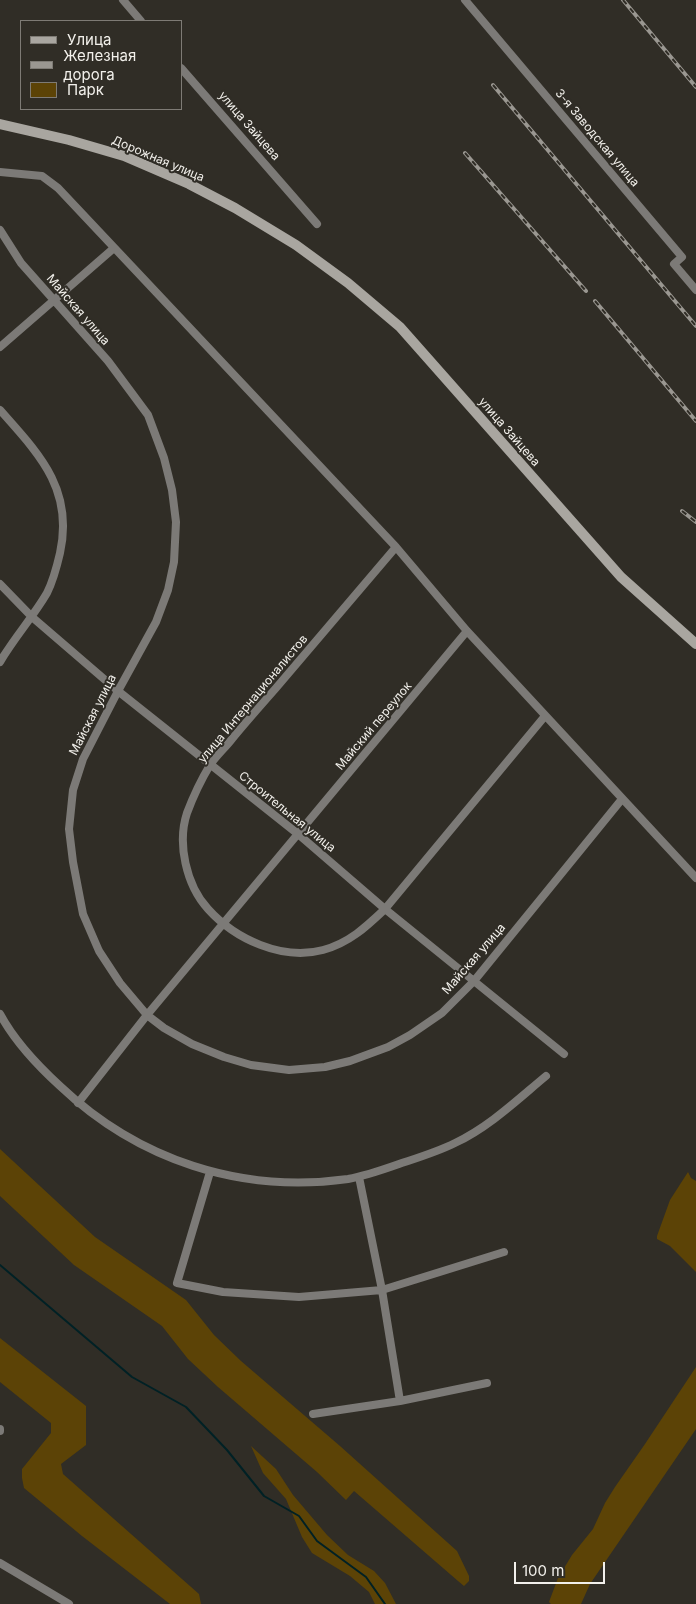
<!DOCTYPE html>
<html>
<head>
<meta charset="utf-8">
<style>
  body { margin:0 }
  #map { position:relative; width:696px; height:1604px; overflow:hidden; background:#302d26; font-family:Inter,sans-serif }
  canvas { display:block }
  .legend { position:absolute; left:20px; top:20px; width:162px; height:90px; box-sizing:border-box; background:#302d26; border:1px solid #7e7b75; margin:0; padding:6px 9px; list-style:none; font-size:15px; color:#f2f0eb }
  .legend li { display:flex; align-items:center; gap:10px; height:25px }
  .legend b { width:25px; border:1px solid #7e7b75 }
  .scale { position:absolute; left:514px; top:1562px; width:91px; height:22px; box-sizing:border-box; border:2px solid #f2f0eb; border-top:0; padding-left:6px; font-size:15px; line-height:18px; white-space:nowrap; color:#f2f0eb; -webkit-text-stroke:4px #302d26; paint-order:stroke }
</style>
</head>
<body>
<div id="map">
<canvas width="696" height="1604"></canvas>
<ul class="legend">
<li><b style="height:6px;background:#a9a6a0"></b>Улица</li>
<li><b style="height:6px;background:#9a9791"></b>Железная дорога</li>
<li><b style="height:14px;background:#5c4306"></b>Парк</li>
</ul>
<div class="scale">100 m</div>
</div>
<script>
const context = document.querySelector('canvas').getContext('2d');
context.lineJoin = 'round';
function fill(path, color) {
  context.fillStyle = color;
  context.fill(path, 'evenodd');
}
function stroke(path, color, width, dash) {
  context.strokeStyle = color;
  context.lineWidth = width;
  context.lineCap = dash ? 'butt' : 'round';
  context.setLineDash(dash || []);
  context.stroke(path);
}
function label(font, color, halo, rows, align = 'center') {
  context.font = font + ' Inter,sans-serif';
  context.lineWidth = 4;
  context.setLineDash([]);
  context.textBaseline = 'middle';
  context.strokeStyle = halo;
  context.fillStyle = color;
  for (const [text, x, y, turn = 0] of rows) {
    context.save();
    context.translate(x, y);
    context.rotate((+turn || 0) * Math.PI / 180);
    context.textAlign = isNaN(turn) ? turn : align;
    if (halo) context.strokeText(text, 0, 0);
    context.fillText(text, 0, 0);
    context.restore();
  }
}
const green = new Path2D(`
  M 0,1149 L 95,1237 L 186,1300 L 214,1335 L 241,1361 L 340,1446 L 457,1551 L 469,1576 L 469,1581 L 464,1586 L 458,1581 L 354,1491 L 346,1500 L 317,1472 L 218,1387 L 188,1359 L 162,1326 L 74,1265 L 0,1196 Z
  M 688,1172 L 691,1178 L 696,1181 L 696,1272 L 670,1246 L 657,1239 L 657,1236 L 670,1200 Z
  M 0,1338 L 86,1406 L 86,1445 L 61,1464 L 63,1474 L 199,1594 L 201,1604 L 170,1604 L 82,1536 L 24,1488 L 22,1478 L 22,1469 L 51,1433 L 51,1423 L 0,1382 Z
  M 696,1367 L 696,1429 L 590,1584 L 581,1604 L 551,1604 L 549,1602 L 558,1578 L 572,1555 L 593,1529 L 605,1503 L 615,1487 L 645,1444 Z
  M 251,1446 L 276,1469 L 293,1495 L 327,1535 L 348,1555 L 374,1571 L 385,1583 L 396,1604 L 375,1604 L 369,1592 L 350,1576 L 312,1553 L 302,1537 L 286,1499 L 263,1473 Z`);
const stream = new Path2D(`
  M 0,1265 L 132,1377 L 186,1407 L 227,1450 L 264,1496 L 299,1516 L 317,1541 L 366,1577 L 385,1604`);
const street = new Path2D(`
  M 123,0 L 141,21
  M 465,0 L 682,257 L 674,264 L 696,290
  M 181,68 L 317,224
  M 0,172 L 42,176 L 58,188 L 396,547 L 467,631 L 696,878
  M 0,230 L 21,263 L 108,361 L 148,415 L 164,458 L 172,490 L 176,522 L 174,562 L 168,590 L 156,622 L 118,691 L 83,759 L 73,790 L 69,829 L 73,862 L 83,914 L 99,951 L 120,983 L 147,1015 L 164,1028 L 192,1044 L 224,1057 L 251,1065 L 289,1070 L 325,1067 L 350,1061 L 388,1047 L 410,1035 L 442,1013 L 474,981 L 622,799
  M 0,347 L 114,248
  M 0,410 C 39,454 74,489 60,553 C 57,566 53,581 47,593 C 33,617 14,638 0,662
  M 396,547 C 356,594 316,641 276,688 C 261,705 246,722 232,739 C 225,748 216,756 210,765 C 201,780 193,797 187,813 C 177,843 186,885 208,909 C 235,939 282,961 323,950 C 349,943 366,927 385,909 L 545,716
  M 0,584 L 32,617 L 118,691 L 298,834 L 385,909 L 564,1054
  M 0,1014 C 15,1042 37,1065 60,1086 C 138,1160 241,1194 348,1179 C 365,1176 382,1170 399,1164 C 417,1158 437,1152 455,1143 C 489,1127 517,1100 546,1076
  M 78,1103 L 147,1015 L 467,631
  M 210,1172 L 177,1283 L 223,1292 L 299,1297 L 382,1290 L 504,1252
  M 359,1177 L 382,1290 L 400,1401
  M 313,1414 L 400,1401 L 487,1383
  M 0,1429 L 0,1431
  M 0,1563 L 69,1604`);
const secondary = new Path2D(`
  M 0,124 L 69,140 L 124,156 L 189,184 L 235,208 L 296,245 L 348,283 L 400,327 L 621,577 L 696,644`);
const rail = new Path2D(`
  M 623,0 L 696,87
  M 493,85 L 696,326
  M 465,153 L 586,291
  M 595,301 L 696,421
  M 682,511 L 696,522`);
const streetNames = [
  ["улица Зайцева",249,126,49],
  ["3-я Заводская улица",597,138,50],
  ["Дорожная улица",158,159,23],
  ["Майская улица",78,310,49],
  ["улица Зайцева",509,432,49],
  ["улица Интернационалистов",253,699,-50],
  ["Майская улица",93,715,-63],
  ["Майский переулок",374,726,-50],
  ["Строительная улица",287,812,39],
  ["Майская улица",474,959,-49]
];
fill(green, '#5c4306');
stroke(stream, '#002125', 2);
stroke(street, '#7c7a77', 8);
stroke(secondary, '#a9a6a0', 10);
stroke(rail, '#9a9791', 4);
stroke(rail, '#302d26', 2, [5.5]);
label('12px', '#f2f0eb', '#302d26', streetNames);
</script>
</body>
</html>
